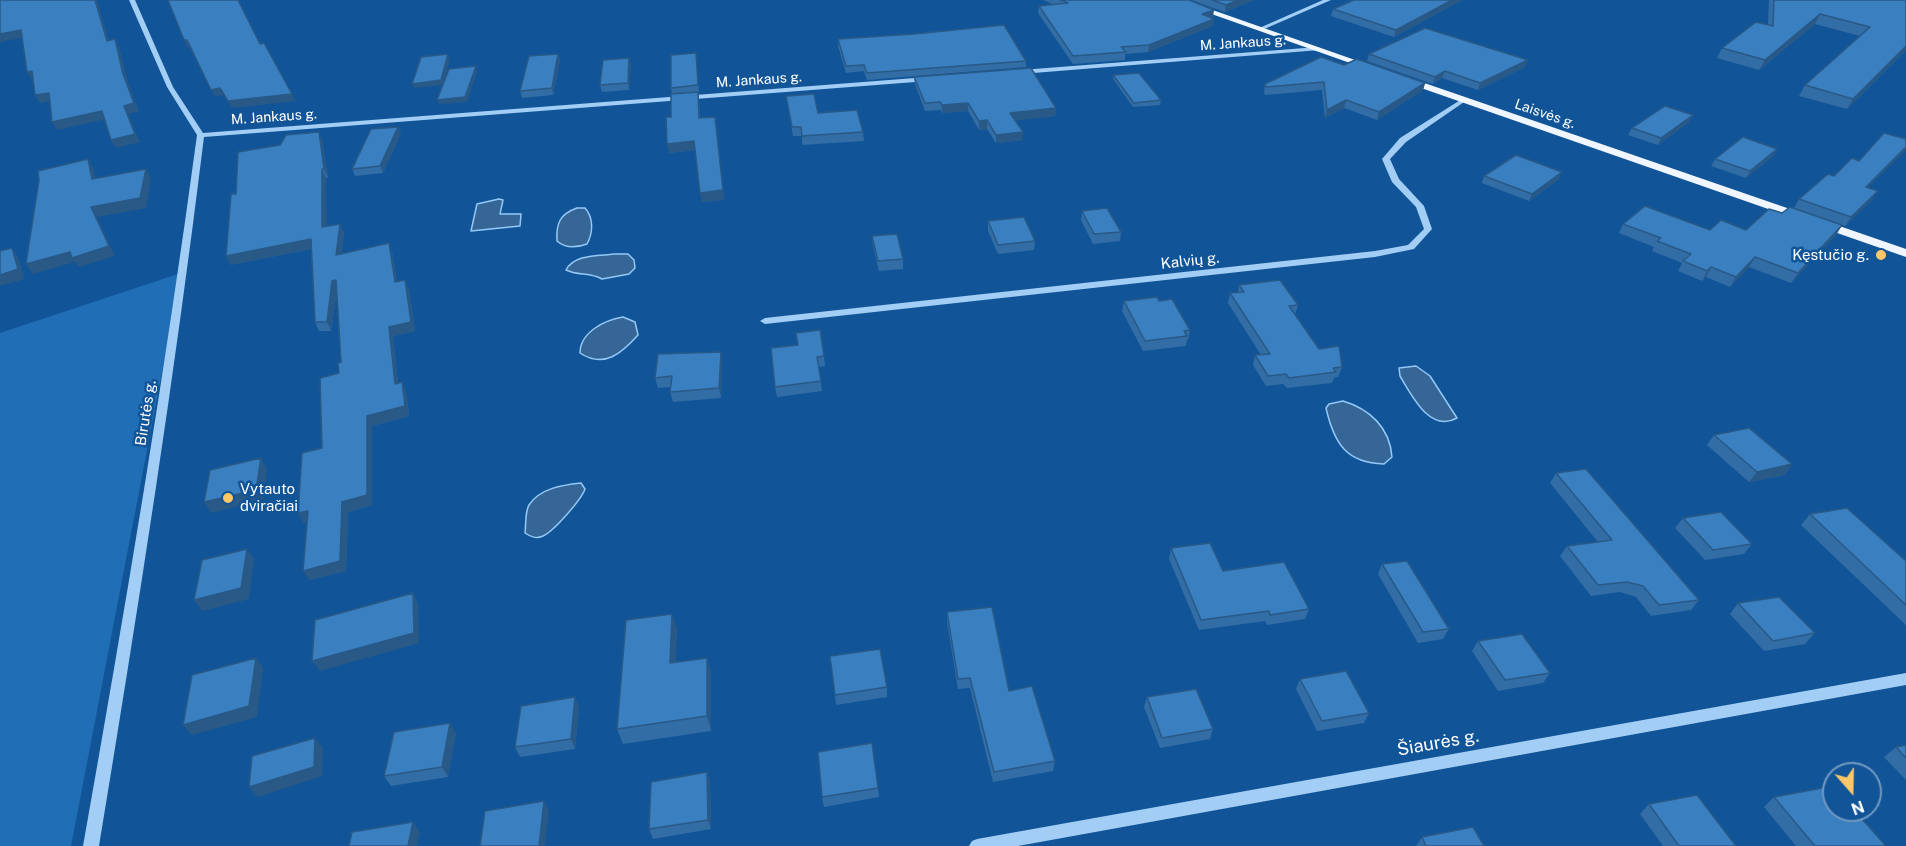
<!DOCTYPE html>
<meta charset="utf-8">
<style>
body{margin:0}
#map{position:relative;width:1906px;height:846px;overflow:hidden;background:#115598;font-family:"Public Sans",sans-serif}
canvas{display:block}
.north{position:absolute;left:1822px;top:762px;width:60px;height:60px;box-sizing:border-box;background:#115598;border:2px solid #7099c1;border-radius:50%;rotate:160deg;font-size:16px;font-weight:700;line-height:24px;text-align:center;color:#fff}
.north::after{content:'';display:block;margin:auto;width:21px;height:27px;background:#ffc765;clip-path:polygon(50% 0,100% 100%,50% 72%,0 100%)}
</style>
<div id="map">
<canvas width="1906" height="846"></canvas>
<div class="north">N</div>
</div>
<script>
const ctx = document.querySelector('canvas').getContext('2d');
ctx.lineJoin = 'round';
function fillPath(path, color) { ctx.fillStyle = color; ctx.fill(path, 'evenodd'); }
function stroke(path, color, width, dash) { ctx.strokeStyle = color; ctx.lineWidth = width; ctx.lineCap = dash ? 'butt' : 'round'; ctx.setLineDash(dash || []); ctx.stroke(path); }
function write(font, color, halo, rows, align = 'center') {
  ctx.font = font + ' "Public Sans",sans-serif'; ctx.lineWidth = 5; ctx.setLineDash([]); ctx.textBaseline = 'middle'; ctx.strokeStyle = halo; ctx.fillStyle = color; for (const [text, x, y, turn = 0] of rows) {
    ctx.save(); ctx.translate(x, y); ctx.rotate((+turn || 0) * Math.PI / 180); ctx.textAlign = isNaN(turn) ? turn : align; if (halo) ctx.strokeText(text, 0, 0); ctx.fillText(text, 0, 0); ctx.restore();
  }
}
fillPath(new Path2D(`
 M181,273L71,846H0V333Z`), '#206eb5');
const water = new Path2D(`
 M499,199L503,200L500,214H521L520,226L471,231L477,204Z
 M577,208H585C594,218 593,233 587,244C576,248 566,249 557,241C556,223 560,214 577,208Z
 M614,254H628L634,260L635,268L629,274L602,279C590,272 578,276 566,270C574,254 599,256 614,254Z
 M623,317L635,322L638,335C622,353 604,369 580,353C580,332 605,320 623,317Z
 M1416,366L1430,376L1457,418C1430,433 1412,396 1400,376L1399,368Z
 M1343,401C1370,409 1390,428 1392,457L1384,464C1346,463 1334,443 1326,408L1329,404Z
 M581,483L585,489C581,500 554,531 543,536C536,539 531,537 525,533C526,525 525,511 529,505C540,488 563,485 581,483Z`);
fillPath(water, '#356696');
stroke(water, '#94c9f7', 1.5);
fillPath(new Path2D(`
 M129,0H135L173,87L203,133L928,77L931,79L928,81L204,137C175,374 138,610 99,846H83C125,610 165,373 197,135L167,87Z
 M1323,0H1331L1262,30L1257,29Z
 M1318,47L1321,49L1320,50L1021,74L1018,72L1021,70Z
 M1462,99L1467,100L1406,142L1390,159L1399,179L1424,206L1432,229L1414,249L1375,257L765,324L760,321L765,318L1375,251L1408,245L1424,229L1416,207L1392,182L1382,159L1400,138Z
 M1906,673V685L1018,846H969L972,841L977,839Z`), '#a2cdf4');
fillPath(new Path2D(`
 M1172,0H1184L1375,67L1367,69Z
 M1401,77H1407L1906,249V257L1401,81Z`), '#eff6ff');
fillPath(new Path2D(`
 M1043,0H1189L1213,17L1210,18L1213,26L1148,52L1125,54V60L1073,64L1038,13L1039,6L1055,5Z
 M1191,0H1254L1225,12Z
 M1354,0H1462L1394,37L1331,16L1333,9Z
 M1769,0H1906V50L1847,109L1799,96L1805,85L1860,36L1815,24L1759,70L1717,58L1722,48L1768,25Z
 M838,39L1026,61V67L867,80L864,71L846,73L838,46Z
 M696,53L699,92L698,93L699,101L700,118L716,126L724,200L702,202L695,150L669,153L672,94L671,88Z
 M558,54L560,60L553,95L522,98L520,91Z
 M1369,54L1525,67L1478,90L1442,78L1433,84L1367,61Z
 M629,58L631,64L629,90L602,92L600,85Z
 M1344,65L1425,83L1423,90L1377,120L1344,108L1325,118L1322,90L1265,95L1264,92L1265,84Z
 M1113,75L1161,100L1160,105L1133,107L1113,79Z
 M914,77L1056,108L1055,116L1015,120L1023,132V140L996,143L987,129L979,130L968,111L942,113L941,110L925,111L915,84Z
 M786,96L818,113L863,132L864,141L802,145V136H793Z
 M1689,122L1658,145L1628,135L1632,128Z
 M398,127L401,133L383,173L355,176L352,169Z
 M322,140L328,178H326V226L340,224L344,233L341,254L389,243L392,252L397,282L409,289L415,331L393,336L398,383L406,392L409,416L372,426V505L348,512L346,571L309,580L307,522L304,523L298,513L322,448L341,362L337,290L331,331H319L315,322L311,249L230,265L236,194L280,145Z
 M1777,149L1773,156L1746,178L1711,166L1715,159Z
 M1484,176L1559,179L1529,201L1482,183Z
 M1868,188L1872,200L1845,226L1794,208L1799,199Z
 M1082,211L1121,232L1120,241L1093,244L1081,220Z
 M1782,213L1842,225L1836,235L1791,283L1749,267L1730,287L1706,277L1702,281L1678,271L1682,263L1652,251L1654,247L1619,233L1623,224L1710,230H1746Z
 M988,221L1035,241L1034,250L998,254L988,231Z
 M872,236L903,259V269L879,271L873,246Z
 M1239,285L1298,305L1295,315L1319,349L1342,367L1338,377L1334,378L1332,383L1287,388L1283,384L1266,386L1253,365L1255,355H1261L1228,303L1230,293L1238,292Z
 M1124,301H1159L1190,330L1188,340H1187L1186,346L1143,351L1122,311Z
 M798,345L824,356L825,366L819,367L822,391L777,397L775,387Z
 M722,362L721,398L673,402L670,392L671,387L658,388L655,378Z
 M1714,435L1792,464L1785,475L1749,482L1707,445Z
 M1556,473L1699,600L1691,610L1651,616L1636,597L1620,592L1591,596L1560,556L1567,546L1598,542L1550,483Z
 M1810,514L1906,561V625L1801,525Z
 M1683,518L1752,544L1744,554L1705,560L1675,528Z
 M1171,548L1309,609L1305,619L1267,625L1265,621L1199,630L1169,559Z
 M1382,564L1449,629L1443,639L1418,643L1378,574Z
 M1738,603L1815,633L1805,644L1764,651L1730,614Z
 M947,612L1009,691L1055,761L1053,771L993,782L970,688L958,689L947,622Z
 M677,629L675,662L707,658L711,673V731L623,744L617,729Z
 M1478,641L1550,673L1543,683L1498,691L1472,651Z
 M830,656L887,687V697L836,705Z
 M1300,679L1369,713L1364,723L1317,731L1296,689Z
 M575,697L579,708L575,749L520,757L515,747Z
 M1147,697L1213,729L1210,739L1160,748L1144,707Z
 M456,733L448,777L391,786L384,776Z
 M1906,745V780L1884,757L1896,747Z
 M707,772L710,782L711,829L653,839L649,829Z
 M878,788L879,797L824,807L822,797Z
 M1774,797L1886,846H1796L1764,807Z
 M1649,804L1736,846H1663L1640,814Z
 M1422,837L1484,846H1416Z`), '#326da5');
fillPath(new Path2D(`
 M95,0H97L111,48L107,41Z
 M1238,0H1254L1225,12L1226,5Z
 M1452,0H1462L1394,37L1396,30Z
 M1214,10L1213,17L1201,21L1202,14Z
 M1820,14L1815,24L1759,70L1765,60Z
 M1214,19L1213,26L1148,52L1149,45Z
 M21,30L26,37L0,42V34Z
 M115,39L119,47L128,82L139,111L128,114L140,142L116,148L111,140L124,106L123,74Z
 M184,40H187L190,47H187Z
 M1906,46V50L1847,109L1853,99Z
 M448,54L450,58L443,85L414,88L412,84Z
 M558,54L560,60L553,95L552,88Z
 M629,58L631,64L629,90L628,83Z
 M1528,60L1525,67L1478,90L1480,83Z
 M476,66L477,71L467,102L439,104L437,100Z
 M32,71L37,79L32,80L27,72Z
 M1445,71L1442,78L1433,84L1435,77Z
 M1425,83L1423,90L1377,120L1379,112Z
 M220,88L223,95L215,97L211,90Z
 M698,92L699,101L700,127L699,118Z
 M49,93L53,100L40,103L35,95Z
 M292,94L295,101L232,108L228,101Z
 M1346,100L1344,108L1325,118L1327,110Z
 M968,103V111L942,113V105Z
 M1056,108L1055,116L1010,121V113Z
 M102,111L106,119L57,130L52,122Z
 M1693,115L1689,122L1658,145L1661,138Z
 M715,117L724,200L702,202L700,193Z
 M987,120V129L979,130V121Z
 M398,127L401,133L383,173L380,166Z
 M319,132L322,140L328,178L324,169Z
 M1023,132V140L996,143V135Z
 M694,141L696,150L669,153L667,144Z
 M1906,147V150L1860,195L1866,187Z
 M1777,149L1773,156L1746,178L1750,171Z
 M88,159L93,168L98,188L92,179Z
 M146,169L151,178L146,208L97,217L115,256L79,267L75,262L33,274L26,264L91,207Z
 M322,169L326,178L327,236L322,227Z
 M1562,172L1559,179L1529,201L1532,194Z
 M1878,191L1872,200L1845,226L1851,217Z
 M340,224L344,233L340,264L336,255Z
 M1842,225L1836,235L1791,283L1798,273Z
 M311,239L315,248L230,265L226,256Z
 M389,243L392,252L399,291L395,282Z
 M12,248L18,257L25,279L0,286V275Z
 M1755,257L1749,267L1730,287L1736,277Z
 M1711,267L1706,277L1702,281L1707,271Z
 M336,280L337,290L331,331L327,322L332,281Z
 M405,280L409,289L415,331L393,336L399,394L395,384L389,327Z
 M721,352L722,362L721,398L719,388Z
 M402,382L406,392L409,416L372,426V505L348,512L346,571L309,580L303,571L342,502L367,416Z
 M261,458L267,469L263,500L211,513L204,502Z
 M1792,464L1785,475L1749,482L1757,472Z
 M308,511L313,521L304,523L298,513Z
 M247,549L254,559L249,599L202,611L194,600Z
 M413,593L418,604L419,643L320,671L312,661Z
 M672,614L677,629L675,678L670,663Z
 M256,658L263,668L257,717L192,735L183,725Z
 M707,658L711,673V731L707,716Z
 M575,697L579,708L575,749L571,739Z
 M450,723L456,733L448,777L442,767Z
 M315,738L323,748L322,776L258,797L249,787Z
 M707,772L710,782L711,829L708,820Z
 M544,801L549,811L545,846H539Z
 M413,822L420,832L417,846H408Z`), '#295986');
const building = new Path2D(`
 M0,0H95L107,41L115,39L123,74L134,103L124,106L135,134L111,140L102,111L52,122L49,93L35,95L32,71L27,72L21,30L0,34Z
 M168,0H238L260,44L264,43L292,94L228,101L220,88L211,90L187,40H184Z
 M1060,0H1189L1214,10L1202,14L1214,19L1149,45L1121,47L1126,52L1073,56L1039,6L1068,3Z
 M1212,0H1238L1226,5Z
 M1354,0H1452L1396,30L1333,9Z
 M1774,0H1906V46L1853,99L1805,85L1870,27L1820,14L1765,60L1722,48L1756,22L1773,26Z
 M1004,25L1026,61L867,73L864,65L846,66L838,39L914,34Z
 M1425,28L1528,60L1480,83L1445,71L1435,77L1369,54Z
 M696,53L698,85L671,88V55Z
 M448,54L441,80L412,84L421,57Z
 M558,54L552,88L520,91L529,56Z
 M1321,57L1344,65L1357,59L1425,83L1379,112L1346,100L1327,110L1324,82L1266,87L1265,84Z
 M629,58L628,83L600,85L603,60Z
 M476,66L465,97L437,100L449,69Z
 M1031,68L1056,108L1010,113L1023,132L996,135L987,120L979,121L968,103L942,105L940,102L925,103L914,77Z
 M1139,73L1161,100L1134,103L1113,75Z
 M698,92L699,118L715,117L723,190L700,193L694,141L667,144L666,117H671V94Z
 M814,94L818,113L857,110L863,132L802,136L801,127H792L786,96Z
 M1665,106L1693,115L1661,138L1632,128Z
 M398,127L380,166L352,169L371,129Z
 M319,132L324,169H322V227L340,224L336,255L389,243L395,282L405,280L411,322L389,327L395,384L402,382L405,406L367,416V495L342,502L340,561L303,571L308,511L298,513L302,453L322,448L320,378L339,373L338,363L341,362L336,280L332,281L327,322H315L311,239L226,256L231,194H236L238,152L280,145L286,135Z
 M1884,133L1906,139V147L1866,187L1878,191L1851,217L1799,199L1828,174L1834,176L1852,158L1859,161Z
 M1743,137L1777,149L1750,171L1715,159Z
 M1516,155L1562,172L1532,194L1484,176Z
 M88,159L92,179L146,169L140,198L91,207L109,246L72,258L70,252L26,264L39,180L38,171Z
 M1645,206L1710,230L1721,220L1746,230L1769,209L1782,213L1790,207L1842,225L1798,273L1755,257L1736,277L1711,267L1707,271L1683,261L1691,254L1657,241L1661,238L1623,224Z
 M1107,208L1121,232L1094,234L1082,211Z
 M1024,217L1035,241L998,245L988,221Z
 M897,234L903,259L878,261L872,236Z
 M12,248L18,269L0,275V251Z
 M1280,280L1298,305L1289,306L1319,349L1339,346L1342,367L1333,368L1336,372L1289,378L1286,374L1268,376L1255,355L1270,354L1230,293L1244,292L1239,285Z
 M1157,297L1159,301L1172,299L1190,330L1184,331L1187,336L1145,341L1124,301Z
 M820,330L824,356L817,357L821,381L775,387L771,348L798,345L796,333Z
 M721,352L719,388L670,392L672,376L655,378L658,354Z
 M1749,428L1792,464L1757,472L1714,435Z
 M261,458L256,490L204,502L210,470Z
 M1586,469L1699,600L1659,605L1643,586L1627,582L1598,585L1567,546L1612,540L1556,473Z
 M1847,508L1906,561V605L1810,514Z
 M1721,512L1752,544L1713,550L1683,518Z
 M1210,543L1223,571L1284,562L1309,609L1270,615L1269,611L1201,620L1171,548Z
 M247,549L241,588L194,600L202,560Z
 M1407,561L1449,629L1423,632L1382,564Z
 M413,593L414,633L312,661L315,620Z
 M1779,597L1815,633L1773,641L1738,603Z
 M992,607L1009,691L1032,686L1055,761L994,772L970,678L958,679L947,612Z
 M672,614L670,663L707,658V716L617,729L626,620Z
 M1522,634L1550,673L1505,680L1478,641Z
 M880,649L887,687L835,695L830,656Z
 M256,658L249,706L183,725L192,675Z
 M1346,671L1369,713L1322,721L1300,679Z
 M1196,689L1213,729L1162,738L1147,697Z
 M575,697L571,739L515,747L521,706Z
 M450,723L442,767L384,776L394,732Z
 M315,738L314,767L249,787L252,756Z
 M872,743L878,788L822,797L818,752Z
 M1906,745V758L1896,747Z
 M707,772L708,820L649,829L651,782Z
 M1833,786L1834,787V810H1854L1886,846H1815L1774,797Z
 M1697,795L1736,846H1679L1649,804Z
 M544,801L539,846H480L485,811Z
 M413,822L408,846H349L352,832Z
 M1473,827L1484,846H1426L1422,837Z`);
fillPath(building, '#3a7fc0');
stroke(building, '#295986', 1.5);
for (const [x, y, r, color] of [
 [1881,255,6,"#ffc765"],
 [228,498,6,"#ffc765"]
]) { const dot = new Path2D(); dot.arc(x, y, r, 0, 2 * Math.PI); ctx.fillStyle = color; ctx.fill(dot); stroke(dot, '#115598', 2); }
write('14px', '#fff', '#115598', [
 ["M. Jankaus g.",1243,43,-4],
 ["M. Jankaus g.",759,80,-4],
 ["Laisvės g.",1545,114,19],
 ["M. Jankaus g.",274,117,-4]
]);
write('15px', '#fff', '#115598', [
 ["Kęstučio g.",1869,255],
 ["Vytauto",240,489,"left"],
 ["dviračiai",240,506,"left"]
], 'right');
write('15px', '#fff', '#115598', [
 ["Kalvių g.",1190,261,-6],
 ["Birutės g.",146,413,-81]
]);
write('18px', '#fff', '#115598', [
 ["Šiaurės g.",1438,743,-10]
]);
</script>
